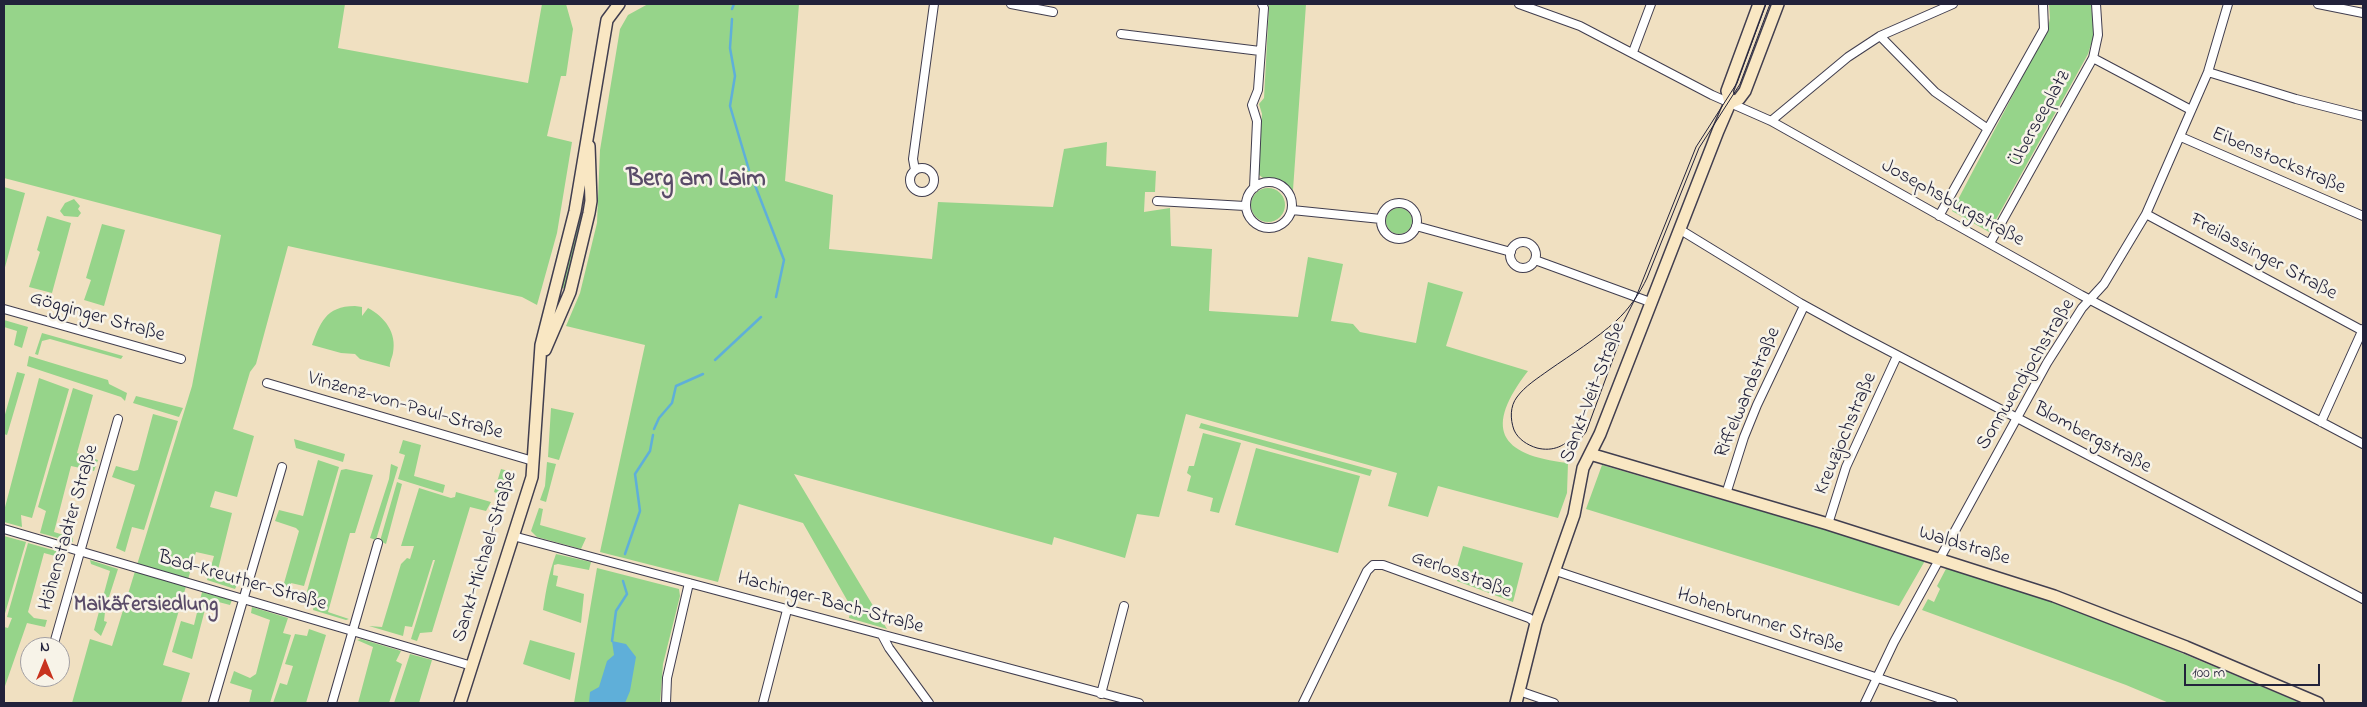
<!DOCTYPE html>
<meta charset="utf-8">
<style>
body{margin:0}
#map{position:relative;width:2367px;height:707px;overflow:hidden;background:#f0e0c1;font-family:"Indie Flower",sans-serif}
canvas{display:block}
.frame{position:absolute;inset:0;border:5px solid #22223b;pointer-events:none}
.north{position:absolute;left:20px;top:637px;width:50px;height:50px;box-sizing:border-box;background:#f7f3e8;border:1px solid #a29fa3;border-radius:50%;rotate:0deg;font-size:14px;font-weight:700;line-height:20px;text-align:center;color:#22223b}
.north::after{content:'';display:block;margin:auto;width:18px;height:22px;background:#c8321e;clip-path:polygon(50% 0,100% 100%,50% 72%,0 100%)}
.scale{position:absolute;left:2184px;top:664px;width:136px;height:22px;box-sizing:border-box;border:2px solid #22223b;border-top:0;padding-left:6px;font-size:15px;line-height:18px;white-space:nowrap;color:#22223b;-webkit-text-stroke:4px #f7f3e8;paint-order:stroke}
</style>
<div id="map">
<canvas width="2367" height="707"></canvas>
<div class="frame"></div>
<div class="north">N</div>
<div class="scale">100 m</div>
</div>
<script>
const ctx = document.querySelector('canvas').getContext('2d');
ctx.lineJoin = 'round';
function fillPath(path, color) { ctx.fillStyle = color; ctx.fill(path, 'evenodd'); }
function stroke(path, color, width, dash) { ctx.strokeStyle = color; ctx.lineWidth = width; ctx.lineCap = dash ? 'butt' : 'round'; ctx.setLineDash(dash || []); ctx.stroke(path); }
function write(font, color, halo, rows, align = 'center') {
  ctx.font = font + ' "Indie Flower",sans-serif'; ctx.lineWidth = 5; ctx.setLineDash([]); ctx.textBaseline = 'middle'; ctx.strokeStyle = halo; ctx.fillStyle = color; for (const [text, x, y, turn = 0] of rows) {
    ctx.save(); ctx.translate(x, y); ctx.rotate((+turn || 0) * Math.PI / 180); ctx.textAlign = isNaN(turn) ? turn : align; if (halo) ctx.strokeText(text, 0, 0); ctx.fillText(text, 0, 0); ctx.restore();
  }
}
fillPath(new Path2D(`
 M4,4H345L338,48L528,83L542,4H566L573,29L566,76H561L547,136L572,142L557,233L537,305L522,297L288,246L256,364L250,372L233,429L254,436L237,497L215,491L210,507L232,513L216,578L237,585L235,589L207,580L214,556L196,552L163,665L190,673L181,703H72L90,639L112,646L192,386L221,235L4,178Z
 M648,4H799L785,181L833,195L829,249L932,259L938,202L1053,207L1064,149L1107,142L1106,166L1156,171L1155,192H1145L1144,212L1170,208L1171,246L1212,249L1209,311L1298,317L1308,257L1343,264L1331,321L1353,324L1360,332L1416,343L1428,282L1463,292L1446,346L1528,371C1484,428 1498,455 1568,463L1567,493L1558,518L1438,486L1428,517L1388,506L1397,473L1186,414L1159,517L1137,514L1125,558L1054,537L1052,545L794,474L887,629L849,618L851,607L803,523L739,504L718,582L600,552L645,345L566,326L580,293L597,223L600,150L620,29L628,15Z
 M1268,4H1306L1293,190L1279,179L1263,178L1258,174L1262,114L1259,104L1264,98L1269,7Z
 M2049,4H2091L2094,35L2088,54L1989,232L1952,211L2048,28L2050,18Z
 M4,187L25,193L4,271Z
 M1251 205a17 17 0 1 1 34 0a17 17 0 1 1-34 0Z
 M74,199L80,206L78,209L81,213L78,217L64,216L60,211L65,203Z
 M1386 221a13 13 0 1 1 26 0a13 13 0 1 1-26 0Z
 M577,215L585,216L566,289L559,287Z
 M47,216L71,223L52,293L29,287L40,252L37,250Z
 M102,224L125,230L104,306L84,300L91,280L86,278Z
 M355,306L362,307V316L368,308C385,317 397,333 393,353C392,358 389,364 390,367L360,359L355,354L341,353L312,345C320,324 325,306 355,306Z
 M4,320L28,327L22,348L14,345L17,331L4,327Z
 M42,333L123,356L121,359L50,339L42,341L38,355L35,354Z
 M29,356L108,380L109,384L127,393L125,401L121,397L27,366Z
 M17,372L25,374L7,435L4,434V418Z
 M39,378L69,389L32,518L21,515L22,527L4,522V511Z
 M73,388L93,395L77,453L98,460L94,471L71,466L54,532L73,538V542L40,533L46,511L38,507Z
 M136,396L183,408L179,417L133,403Z
 M551,408L574,413L559,460L548,457Z
 M153,414L178,421L144,530L132,527L125,552L116,548L135,485L112,477L116,466L134,471L138,470Z
 M1201,423L1372,470L1370,476L1199,428Z
 M1203,433L1241,443L1219,513L1210,511L1213,498L1187,491L1191,476L1187,473L1189,466H1194Z
 M294,439L345,454L343,462L296,448Z
 M403,440L421,445L414,476L445,485L443,493L398,479L405,455L399,453Z
 M1256,448L1360,476L1338,553L1235,525Z
 M318,460L339,467L304,586L291,583L290,591L300,595L299,601L280,597L299,531L296,528L275,521L279,510L303,516Z
 M547,462L556,464L546,502L540,500L545,486Z
 M391,464L398,467L376,540L370,538L389,479Z
 M1602,465L1926,559L1899,606L1586,509Z
 M346,469L373,475L355,533H350L328,612L349,619L346,620L313,610L315,599L306,595L341,470Z
 M501,469L516,473L509,498L494,492Z
 M397,482L402,484L386,544L380,541Z
 M419,488L451,498L455,497L456,492L491,502L486,511L470,507L432,632L420,633L417,641L411,639L435,560H433L412,627L405,626L403,636L369,626L382,627L401,564L407,558L410,559L414,546H401Z
 M539,508L543,509L540,525L586,538L581,549L537,537L531,531Z
 M4,536L26,542L4,617Z
 M28,543L67,554L66,559L44,553L28,612L34,618L47,620L45,627L27,623L4,689V627L8,628L12,618L7,617Z
 M1463,546L1523,563L1513,602L1457,581L1458,575L1455,574Z
 M556,554L591,562L589,570L558,564L554,565L553,575L558,576L556,586L584,594L581,623L543,610C546,590 549,573 556,554Z
 M90,560L118,569L109,597L111,608L105,612L104,621L107,622L101,636L94,630L110,571L91,564Z
 M1948,565L2110,623L2301,703H2169L2126,685L1922,610L1928,599L1934,602L1940,589L1937,586Z
 M597,568L679,589L680,596L663,664L660,703H574Z
 M202,592L232,600L230,605L211,600L207,602L192,659L172,652L181,621L194,625Z
 M252,607L288,618L283,633L291,635L270,703H249L252,690L230,683L234,671L250,678L256,674L270,620L251,613Z
 M309,629L326,635L306,703H273L280,683L287,685L293,666L285,664L295,634L307,636Z
 M361,639L401,651L396,661L402,664L389,703H358L373,647L357,640Z
 M530,640L575,653L570,680L523,664Z
 M410,654L432,660L419,703H394Z`), '#96d48a');
fillPath(new Path2D(`
 M612,641L626,644L636,657L630,691L625,703H589L590,692L599,687L607,661L614,655Z`), '#5fafd9');
stroke(new Path2D(`
 M732,9L734,4
 M732,19L730,48L735,76L730,106L749,170
 M753,180L784,260L776,297
 M715,360L761,317
 M654,429L659,418L672,403L676,386L703,374
 M625,554L640,511L635,474L650,451L653,435
 M612,641L616,611L627,594L623,581`), '#5fafd9', 2.5);
const street = new Path2D(`
 M1011,4L1053,12
 M1519,4L1580,26L1712,95L1771,121L2081,295L2363,444
 M2318,4L2363,13
 M1121,34L1260,51
 M1880,36L1935,92L1988,129
 M1633,52L1651,4
 M2093,58L2191,110
 M2208,72L2296,99L2363,116
 M1771,121L1848,57L1880,36L1953,4
 M2181,137L2363,216
 M910 180a12 12 0 1 1 24 0a12 12 0 1 1-24 0Z
 M915,170L913,159L934,4
 M1246 205a23 23 0 1 1 46 0a23 23 0 1 1-46 0Z
 M1254,188L1257,121L1252,105L1258,90L1264,8L1262,4
 M1157,201L1245,206
 M1381 221a18 18 0 1 1 36 0a18 18 0 1 1-36 0Z
 M1292,210L1381,219
 M2146,214L2363,331
 M1939,216L2044,29L2043,4
 M1416,226L1511,252
 M1679,229L1800,303L1851,331L2363,599
 M1510 255a13 13 0 1 1 26 0a13 13 0 1 1-26 0Z
 M1990,243L2093,58L2098,35L2096,4
 M1535,260L1650,302
 M4,309L181,359
 M267,383L533,461
 M2321,422L2363,329
 M1726,494L1744,437L1757,405L1804,306
 M1828,524L1846,467L1897,356
 M4,529L472,666
 M513,536L1139,703
 M1556,571L1953,703
 M882,635L889,648L929,703
 M53,647L118,419
 M1519,691L1554,703
 M1101,694L1124,606
 M213,703L282,467
 M332,703L378,543
 M666,703L667,678L689,583
 M763,703L787,610
 M1303,703L1367,571L1373,565H1383L1529,618L1536,623
 M1865,703L1894,642L2047,363L2082,308L2104,284L2146,214L2208,72L2228,4`);
const secondary = new Path2D(`
 M1730,103L1727,91L1759,4
 M545,350L570,292L589,213L591,201L589,146
 M1590,454L1828,524L2054,596L2186,647L2318,703
 M460,703L532,477L541,345L575,211L607,20L619,4
 M1516,703L1536,623L1574,515L1583,468L1600,434L1718,131L1730,103L1739,99L1745,91L1778,4`);
stroke(street, '#413e4f', 10);
stroke(secondary, '#413e4f', 14);
stroke(street, '#fff', 8);
stroke(secondary, '#f9e7c3', 11);
stroke(new Path2D(`
 M1766,4L1737,83L1696,147L1636,297L1607,355L1576,433C1566,446 1553,452 1537,448C1527,445 1518,439 1514,430C1510,419 1510,406 1517,397C1525,386 1538,378 1549,370C1572,354 1596,339 1616,321C1629,309 1640,293 1647,278L1699,148L1740,84L1770,4
 M1562,452L1576,445L1586,432L1620,340`), '#22223b', 1);
write('20px', '#22223b', '#f7f3e8', [
 ["Überseeplatz",2041,119,-61],
 ["Eibenstockstraße",2278,162,23],
 ["Josephsburgstraße",1952,204,29],
 ["Freilassinger Straße",2263,258,28],
 ["Gögginger Straße",97,318,16],
 ["Sonnwendjochstraße",2027,375,-59],
 ["Sankt-Veit-Straße",1594,393,-69],
 ["Riffelwandstraße",1749,393,-67],
 ["Vinzenz-von-Paul-Straße",405,407,16],
 ["Kreuzjochstraße",1847,434,-67],
 ["Blombergstraße",2092,439,28],
 ["Höhenstadter Straße",70,528,-74],
 ["Waldstraße",1964,547,17],
 ["Sankt-Michael-Straße",486,557,-73],
 ["Gerlosstraße",1461,576,20],
 ["Bad-Kreuther-Straße",242,582,16],
 ["Hachinger-Bach-Straße",830,604,15],
 ["Hohenbrunner Straße",1760,622,18]
]);
write('bold 21px', '#594b68', '#f7f3e8', [
 ["Maikäfersiedlung",146,607]
]);
write('bold 25px', '#594b68', '#f7f3e8', [
 ["Berg am Laim",696,181]
]);
</script>
